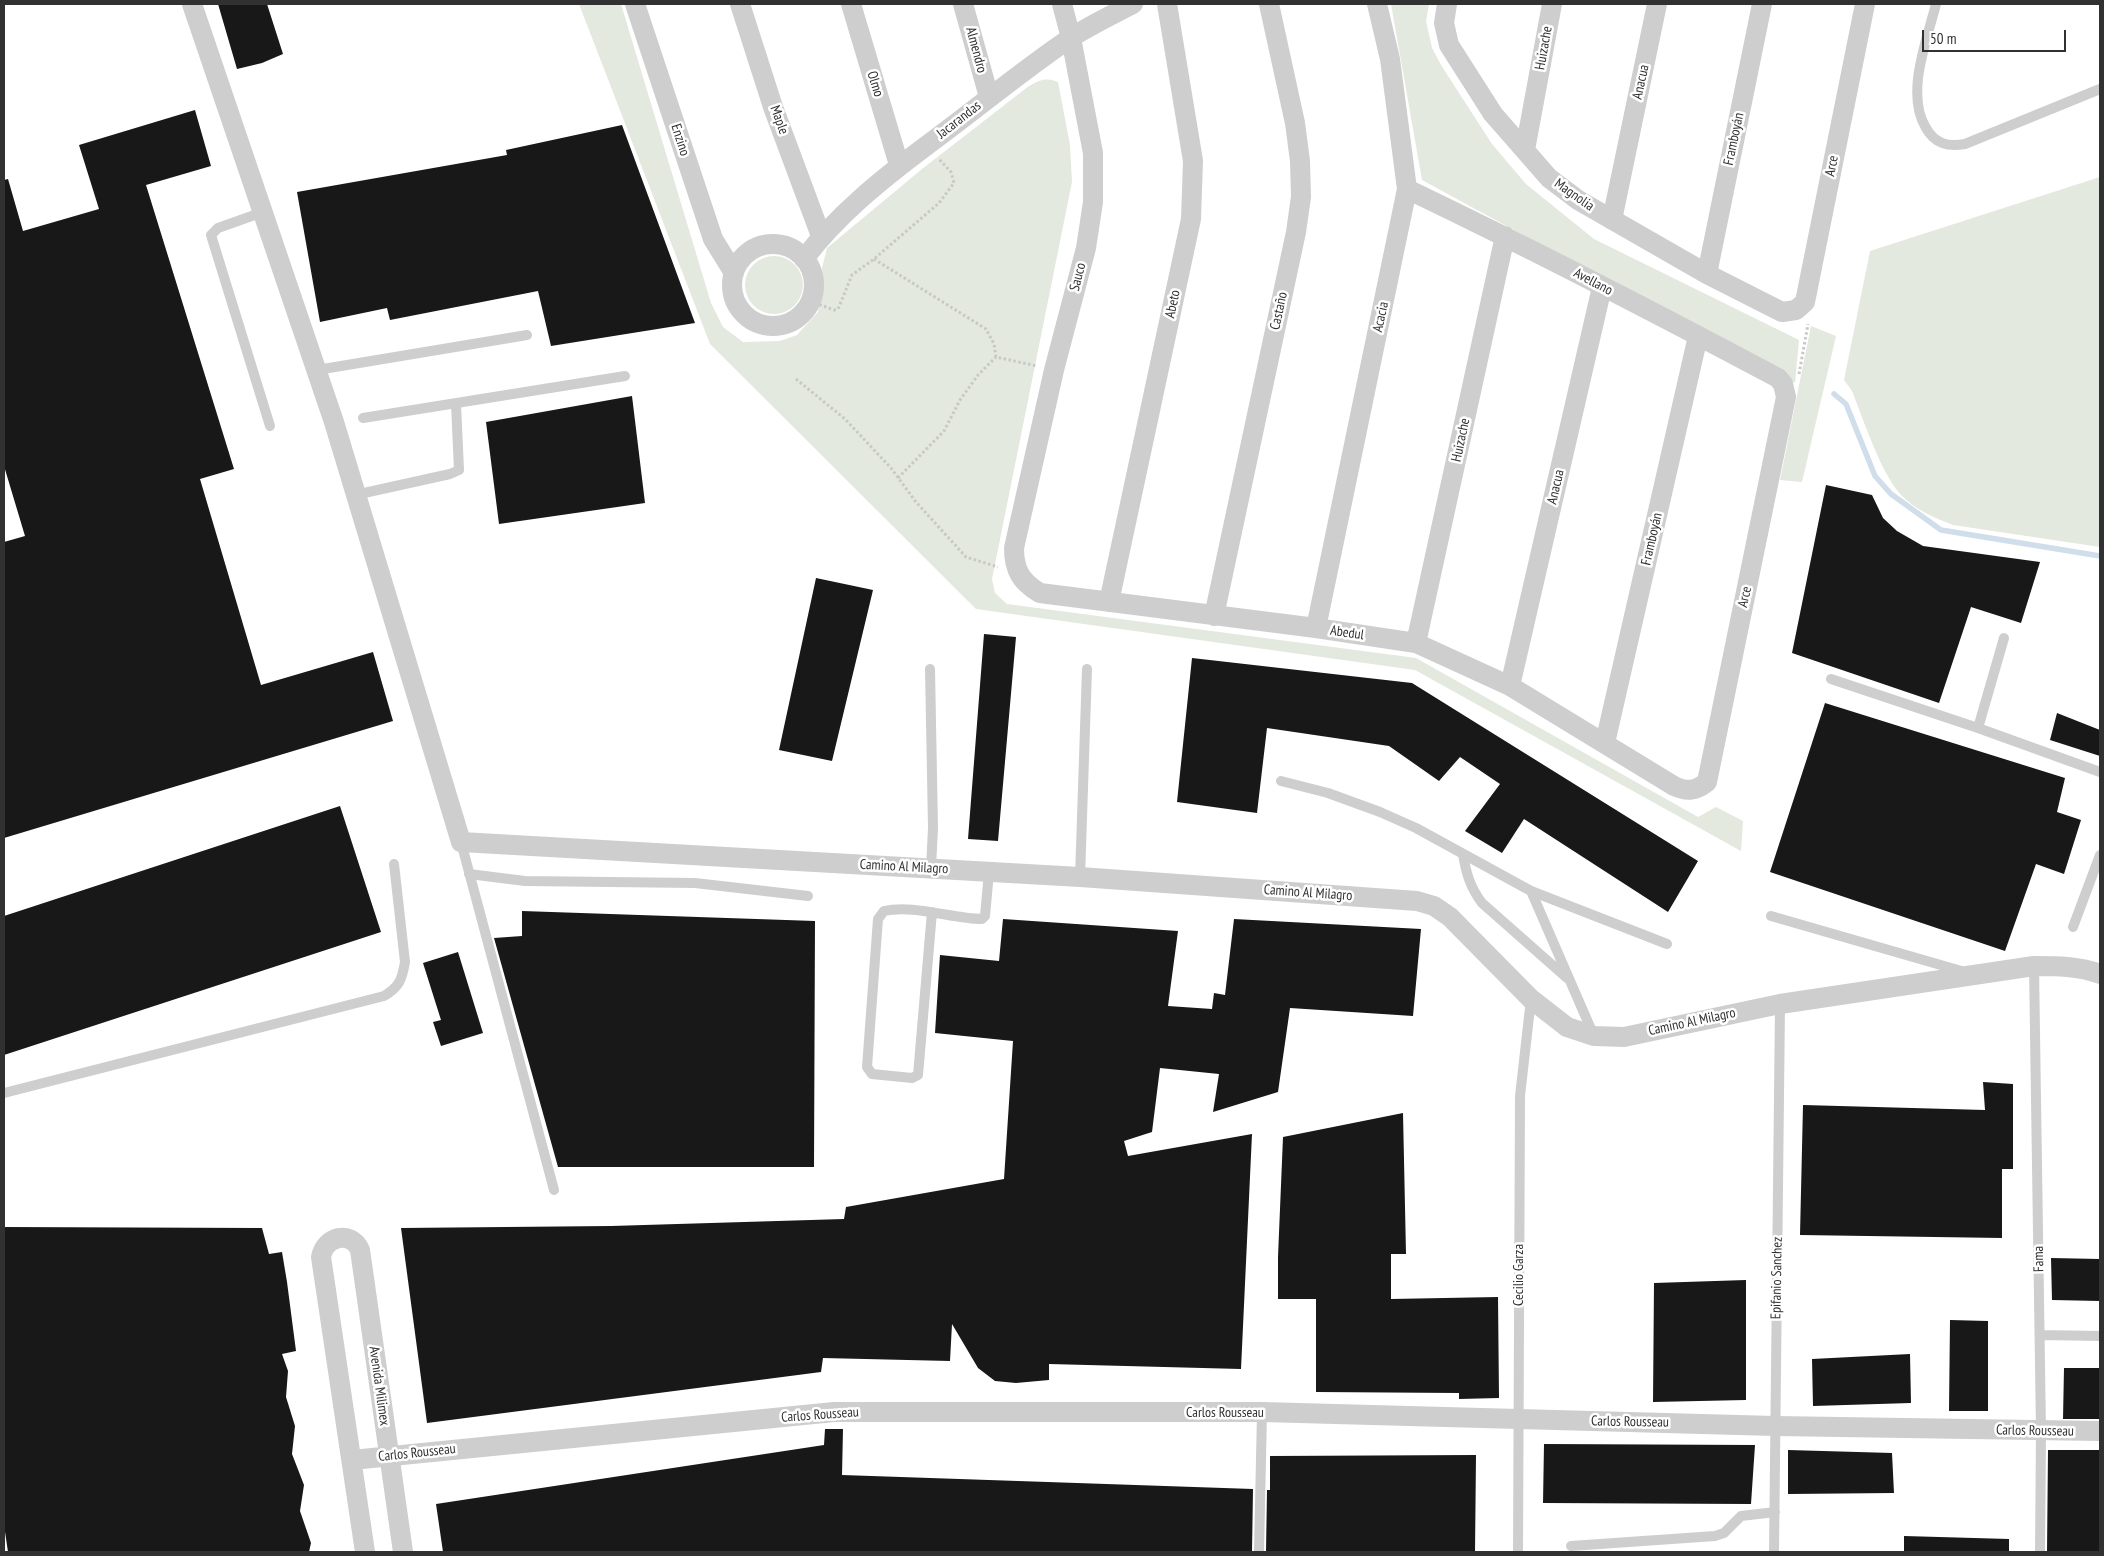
<!DOCTYPE html>
<meta charset="utf-8">
<style>
body{margin:0}
#map{position:relative;width:2104px;height:1556px;overflow:hidden;background:#fff;font-family:"PT Sans Narrow",sans-serif}
canvas{display:block}
.frame{position:absolute;inset:0;border:5px solid #313131;pointer-events:none}
.scale{position:absolute;left:1922px;top:30px;width:144px;height:22px;box-sizing:border-box;border:2px solid #313131;border-top:0;padding-left:6px;font-size:15px;line-height:18px;white-space:nowrap;color:#313131;-webkit-text-stroke:4px #fff;paint-order:stroke}
</style>
<div id="map">
<canvas width="2104" height="1556"></canvas>
<div class="frame"></div>
<div class="scale">50 m</div>
</div>
<script>
const ctx = document.querySelector('canvas').getContext('2d');
ctx.lineJoin = 'round';
function fillPath(path, color) { ctx.fillStyle = color; ctx.fill(path, 'evenodd'); }
function stroke(path, color, width, dash) { ctx.strokeStyle = color; ctx.lineWidth = width; ctx.lineCap = dash ? 'butt' : 'round'; ctx.setLineDash(dash || []); ctx.stroke(path); }
function write(font, color, halo, rows, align = 'center') {
  ctx.font = font + ' "PT Sans Narrow",sans-serif'; ctx.lineWidth = 5; ctx.setLineDash([]); ctx.textBaseline = 'middle'; ctx.strokeStyle = halo; ctx.fillStyle = color; for (const [text, x, y, turn = 0] of rows) {
    ctx.save(); ctx.translate(x, y); ctx.rotate((+turn || 0) * Math.PI / 180); ctx.textAlign = isNaN(turn) ? turn : align; if (halo) ctx.strokeText(text, 0, 0); ctx.fillText(text, 0, 0); ctx.restore();
  }
}
fillPath(new Path2D(`
 M579,4H621L711,303L723,327L743,342L780,341L797,335L818,312L823,283L822,268L827,248L922,169L1029,86C1040,80 1046,77 1058,82L1070,145L1072,182L992,579L995,593L1007,604L1416,658L1698,817L1716,807L1743,821L1741,851L1415,670L976,609L710,344Z
 M1391,4H1429L1426,21L1432,48L1441,65L1492,144L1526,184L1594,239L1799,340L1795,383L1422,180Z
 M2100,177V547L1953,525C1935,518 1916,510 1902,496C1881,474 1864,421 1852,391L1844,380L1870,251Z
 M745 285a29 29 0 1 1 58 0a29 29 0 1 1-58 0Z
 M1811,326L1836,336L1802,482L1780,480Z`), '#e3e9de');
stroke(new Path2D(`
 M1834,394L1846,404L1875,476L1891,494L1941,530L2100,556`), '#cfdeea', 5.5);
fillPath(new Path2D(`
 M218,4H267L283,54L262,63L237,69Z
 M195,110L211,166L146,185L234,469L200,479L261,685L373,652L393,721L4,838V542L25,536L4,466V180L8,179L23,231L99,209L79,145Z
 M622,125L695,323L551,346L538,291L390,320L387,308L320,322L297,192L507,155L506,150Z
 M632,396L645,503L499,524L486,422Z
 M1826,485L1872,495L1883,518L1897,531L1923,546L2040,562L2021,623L1971,607L1939,703L1792,653Z
 M816,578L873,590L832,761L779,750Z
 M984,634L1016,637L998,841L968,839Z
 M1192,658L1412,683L1698,861L1668,912L1524,819L1502,853L1465,831L1500,784L1460,757L1439,781L1389,746L1267,728L1257,813L1177,802Z
 M1825,703L2065,778L2057,812L2081,820L2064,874L2036,864L2005,951L1770,872Z
 M2057,713L2100,730V756L2050,740Z
 M340,806L381,932L4,1055V916Z
 M522,911L815,921L814,1167H558L494,938L522,936Z
 M1003,919L1178,931L1168,1006L1212,1009L1214,993L1225,995L1234,919L1421,929L1413,1016L1290,1008L1278,1092L1213,1112L1219,1074L1160,1068L1152,1132L1124,1141L1128,1156L1252,1134L1241,1369L1049,1364V1380L1016,1383L995,1381L978,1368L952,1324L950,1361L823,1358L821,1372L427,1423L401,1228L611,1226L844,1219L846,1207L1004,1179L1013,1041L935,1033L940,955L999,961Z
 M458,952L483,1033L441,1046L433,1022L441,1020L423,963Z
 M1983,1082L2013,1084V1169H2002V1238L1800,1235L1803,1105L1985,1110Z
 M1403,1113L1406,1254H1391V1299L1498,1297L1499,1398L1459,1399V1393L1316,1392V1299H1278V1257L1283,1137Z
 M4,1227L262,1228L269,1254L282,1252L287,1282L296,1351L282,1354L288,1371L286,1397L295,1426L292,1454L304,1485L300,1511L311,1543L309,1552H8L4,1525Z
 M2051,1258L2100,1259V1301L2052,1300Z
 M1746,1280V1400L1653,1402L1654,1283Z
 M1950,1320L1988,1321V1411H1949Z
 M1910,1354L1911,1403L1813,1406L1812,1359Z
 M2064,1368H2100V1419H2063Z
 M825,1429H843L842,1475L1253,1489L1252,1552H443L436,1504L824,1445Z
 M1544,1444L1755,1445L1751,1504L1543,1503Z
 M1788,1450L1892,1453L1894,1493L1788,1494Z
 M2048,1450H2100V1552H2047Z
 M1476,1455L1475,1552H1266L1267,1490H1270V1456Z
 M1904,1536L2009,1539V1552H1904Z`), '#181818');
stroke(new Path2D(`
 M874,259L986,329L994,344L996,357L1037,366
 M810,301L834,310L838,309L852,275L874,259L939,203L954,183L951,172L939,159
 M1799,374L1808,324
 M796,379L845,419L891,468L916,502L966,557L998,567
 M898,478L944,431L960,400L978,375L996,357`), '#c8c8c8', 3, [2.5, 2.5]);
stroke(new Path2D(`
 M1936,4C1927,40 1905,94 1926,128C1935,144 1948,147 1965,144L2100,89
 M263,212L218,228L211,235L270,426
 M317,370L527,335
 M363,418L625,376
 M355,495L450,474L459,470L456,404
 M930,669L933,828L931,868
 M1831,679L1978,728L2100,772
 M1978,728L2004,638
 M1281,781L1328,793L1380,812L1416,828L1531,891L1594,1036
 M461,842L554,1190
 M1463,854C1466,873 1470,887 1482,903L1567,978
 M469,874L525,881L695,883L808,896
 M1080,877L1087,669
 M1531,891L1667,944
 M932,912L918,1075L912,1078L872,1074L867,1067L878,919L884,911C913,904 953,919 982,919L985,916L989,872
 M1771,916L1965,972
 M2073,927L2100,855
 M2034,966L2041,1431L2040,1552
 M4,1093L384,996C399,987 402,980 405,962L394,864
 M2040,1335L2100,1336
 M1571,1546L1715,1536L1724,1533L1741,1516L1775,1512
 M1259,1552L1262,1412
 M1518,1552L1520,1096L1531,999
 M1774,1552L1780,1004`), '#cecece', 10);
stroke(new Path2D(`
 M192,4L334,422L461,842L1080,877L1417,901L1434,906L1450,917L1531,999L1567,1027L1594,1036L1624,1037L1780,1004L2034,966C2056,966 2079,966 2100,974
 M635,4L713,239L734,273
 M740,4L773,107L821,236
 M851,4L899,165
 M963,4L989,97
 M1062,4L1071,38L1093,153V202L1086,248L1054,370L1014,548C1014,570 1021,582 1040,593L1316,628L1416,643L1510,686L1674,786C1687,792 1696,791 1707,782L1786,397L1783,384L1778,378C1656,313 1532,249 1407,189
 M1447,4L1444,23L1449,45L1493,114L1549,178L1578,200L1707,274L1782,312L1796,310L1805,302L1865,4
 M1525,150L1552,4
 M1612,220L1657,4
 M732 285a41 41 0 1 1 82 0a41 41 0 1 1-82 0Z
 M804,259C837,215 882,179 926,146C974,111 1020,72 1069,39C1089,26 1112,15 1133,4
 M1707,274L1762,4
 M1109,602L1191,219L1193,161L1167,4
 M1214,616L1296,232L1301,197L1300,161L1295,123L1269,4
 M1316,628L1407,189L1390,59L1377,4
 M1416,643L1505,236
 M1510,686L1602,287
 M1605,743L1698,336
 M352,1460L834,1412H1262L1775,1426L2100,1431
 M365,1552L321,1257C325,1236 351,1230 360,1250L403,1552`), '#cecece', 20);
write('14px', '#313131', '#fff', [
 ["Huizache",1544,48,-80],
 ["Almendro",976,50,75],
 ["Anacua",1641,82,-78],
 ["Olmo",875,84,73],
 ["Maple",779,120,70],
 ["Jacarandas",959,120,-38],
 ["Framboyán",1734,139,-78],
 ["Enzino",680,140,72],
 ["Arce",1832,166,-79],
 ["Magnolia",1574,195,35],
 ["Sauco",1078,277,-76],
 ["Avellano",1593,282,28],
 ["Abeto",1173,304,-78],
 ["Castaño",1279,311,-78],
 ["Acacia",1381,317,-78],
 ["Huizache",1461,440,-78],
 ["Anacua",1556,487,-77],
 ["Framboyán",1652,539,-77],
 ["Arce",1745,597,-78],
 ["Abedul",1347,633,8],
 ["Camino Al Milagro",904,867,3],
 ["Camino Al Milagro",1308,893,4],
 ["Camino Al Milagro",1692,1022,-12],
 ["Fama",2039,1259,-91],
 ["Cecilio Garza",1519,1275,-90],
 ["Epifanio Sanchez",1777,1278,-89],
 ["Avenida Milimex",379,1386,82],
 ["Carlos Rousseau",1225,1413],
 ["Carlos Rousseau",820,1415,-4],
 ["Carlos Rousseau",1630,1422,1],
 ["Carlos Rousseau",2035,1431,1],
 ["Carlos Rousseau",417,1453,-6]
]);
</script>
